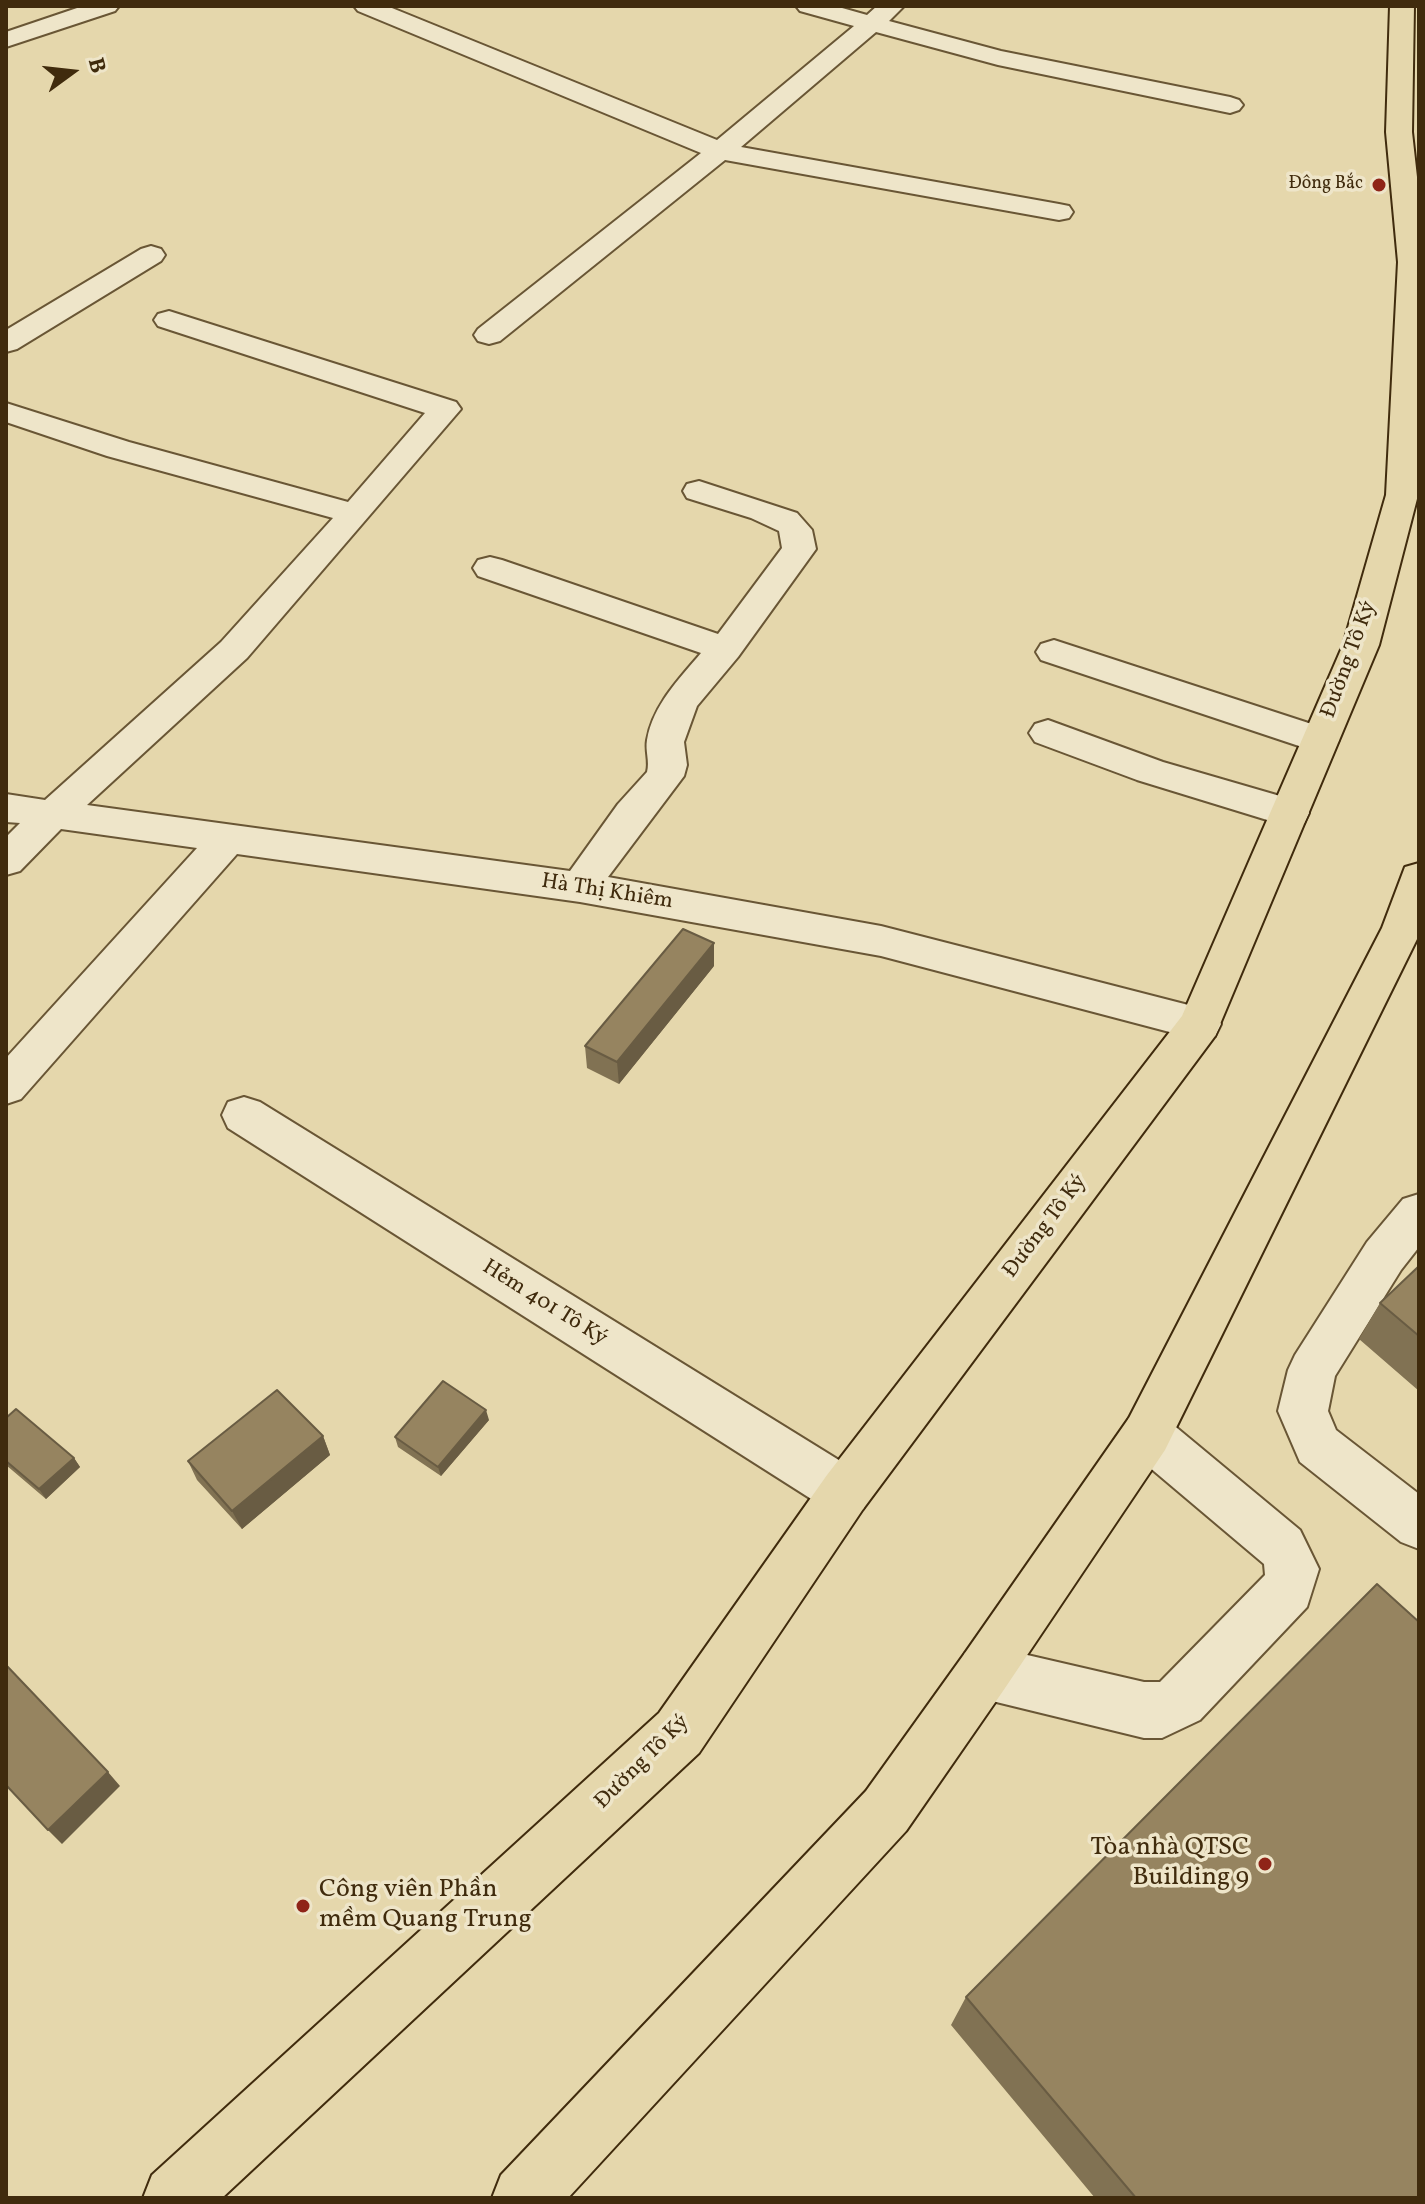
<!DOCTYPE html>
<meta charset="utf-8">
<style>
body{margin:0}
#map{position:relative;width:1425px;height:2204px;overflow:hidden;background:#e5d7ac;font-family:Vollkorn,serif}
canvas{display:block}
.frame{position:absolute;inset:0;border:8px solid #402b0d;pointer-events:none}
.north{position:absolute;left:32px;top:32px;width:80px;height:80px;-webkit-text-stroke:6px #eee5c9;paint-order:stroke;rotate:75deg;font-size:22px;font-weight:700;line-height:32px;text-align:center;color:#402b0d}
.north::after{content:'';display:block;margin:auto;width:28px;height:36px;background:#402b0d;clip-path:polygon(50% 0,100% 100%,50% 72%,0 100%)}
</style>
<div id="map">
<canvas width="1425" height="2204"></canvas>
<div class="frame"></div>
<div class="north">B</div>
</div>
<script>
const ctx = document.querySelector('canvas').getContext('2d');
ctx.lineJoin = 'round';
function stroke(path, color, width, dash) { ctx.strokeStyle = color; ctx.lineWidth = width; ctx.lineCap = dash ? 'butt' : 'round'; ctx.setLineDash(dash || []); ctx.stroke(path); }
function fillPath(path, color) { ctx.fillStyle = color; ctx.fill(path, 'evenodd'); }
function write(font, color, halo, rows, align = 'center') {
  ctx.font = font + ' Vollkorn,serif'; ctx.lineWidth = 7; ctx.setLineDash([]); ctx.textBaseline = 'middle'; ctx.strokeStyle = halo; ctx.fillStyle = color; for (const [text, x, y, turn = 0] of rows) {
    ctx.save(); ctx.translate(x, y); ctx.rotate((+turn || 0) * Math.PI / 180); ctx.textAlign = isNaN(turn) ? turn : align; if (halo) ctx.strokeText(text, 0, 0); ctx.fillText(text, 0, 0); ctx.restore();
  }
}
const minor = new Path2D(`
 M83,6H119L115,11L6,47V32Z
 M354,6H387L717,140L854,26L800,11L796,6H835L867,15L877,6H904L889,21L1001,51L1230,97L1239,100L1243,105L1239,110L1230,113L998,65L876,32L741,147L1059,204L1069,206L1073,212L1069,218L1059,220L725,160L500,341L489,344L478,341L474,335L478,329L701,153L358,11Z
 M151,246L161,249L165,255L161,261L17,349L6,352V330L141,249Z
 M169,311L456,402L461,409L247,658L87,805L570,871L618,804L647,772C650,761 645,751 647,740C653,705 679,679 701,653L478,576L473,568L478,560L490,557L502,560L718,634L782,548L779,531L751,518L687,498L683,491L687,484L699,481L797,513L812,530L816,549L738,657L697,706L684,742L687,765L684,776L608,877L881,926L1200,1008L1215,1012L1221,1024L1215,1036L1200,1040L881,956L580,902L237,854L21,1099L6,1104V1058L197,848L61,829L20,871L6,875V837L20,823L6,822V794L45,800L221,642L333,518L107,456L6,422V403L129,442L348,502L425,413L158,326L154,320L158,314Z
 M1054,640L1333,731L1339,740L1333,749L1320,753L1041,660L1036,652L1041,644Z
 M1048,720L1163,762L1304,803L1309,813L1304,823L1290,827L1137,780L1035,742L1029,733L1035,724Z
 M244,1097L260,1102L863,1475L871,1492L863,1509L845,1516L827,1509L228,1128L222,1115L228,1102Z
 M1419,1194V1247L1401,1270L1335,1376L1328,1411L1336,1430L1419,1494V1549L1401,1542L1300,1462L1278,1411L1288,1370L1295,1355L1367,1242L1403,1199Z
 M1147,1411L1165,1418L1300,1530L1319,1569L1307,1607L1200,1720L1162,1738H1144L984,1699L965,1691L957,1672L965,1653L984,1645L1144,1682H1160L1265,1575L1264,1564L1129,1450L1122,1434L1129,1418Z`);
const major = new Path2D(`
 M1390,6H1414L1412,132L1419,195L1418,495L1379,645L1215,1036L863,1509L699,1753L222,2198H143L152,2175L659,1713L827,1475L1182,1016L1343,645L1386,495L1398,262L1386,132Z
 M1419,863V935L1165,1450L1003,1691L906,1831L568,2198H492L501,2175L866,1791L965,1653L1129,1418L1382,928L1405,867Z`);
stroke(minor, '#695635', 4);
stroke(major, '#402b0d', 4);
fillPath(minor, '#eee5c9');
fillPath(major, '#e5d7ac');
fillPath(new Path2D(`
 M714,966L619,1084L587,1068L585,1046Z
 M1419,1266V1391L1359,1339L1380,1303Z
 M6,1418L74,1458L80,1467L46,1499L6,1465Z
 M489,1420L441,1476L398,1447L395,1437Z
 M323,1436L330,1455L242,1529L197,1480L188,1461Z
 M966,1997L1419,2198H1095L951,2025Z`), '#817253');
fillPath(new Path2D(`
 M714,943V966L619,1084L617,1062Z
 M486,1410L489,1420L441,1476L438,1467Z
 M323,1436L330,1455L242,1529L232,1511Z
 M74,1458L80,1467L46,1499L39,1489Z
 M108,1772L120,1786L62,1844L48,1830Z`), '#695c43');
const building = new Path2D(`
 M683,929L714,943L617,1062L585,1046Z
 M1419,1266V1336L1380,1303Z
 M443,1381L486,1410L438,1467L395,1437Z
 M277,1390L323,1436L232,1511L188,1461Z
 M16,1409L74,1458L39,1489L6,1461V1418Z
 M1377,1584L1419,1622V2198H1136L966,1997Z
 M6,1665L108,1772L48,1830L6,1785Z`);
fillPath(building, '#968460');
stroke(building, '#695c43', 2);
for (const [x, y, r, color] of [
 [1379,185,8,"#8f2418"],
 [1265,1864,8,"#8f2418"],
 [303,1906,8,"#8f2418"]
]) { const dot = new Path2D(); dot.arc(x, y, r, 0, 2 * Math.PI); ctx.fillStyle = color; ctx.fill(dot); stroke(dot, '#eee5c9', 3); }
write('18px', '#402b0d', '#eee5c9', [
 ["Đông Bắc",1363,185]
], 'right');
write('22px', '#402b0d', '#eee5c9', [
 ["Đường Tô Ký",1350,660,-70],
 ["Hà Thị Khiêm",607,893,9],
 ["Đường Tô Ký",1046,1227,-53],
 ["Hẻm 401 Tô Ký",544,1304,32],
 ["Đường Tô Ký",643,1763,-45]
]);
write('26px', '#402b0d', '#eee5c9', [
 ["Tòa nhà QTSC",1249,1849],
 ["Building 9",1249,1879],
 ["Công viên Phần",319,1891,"left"],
 ["mềm Quang Trung",319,1921,"left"]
], 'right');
</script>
